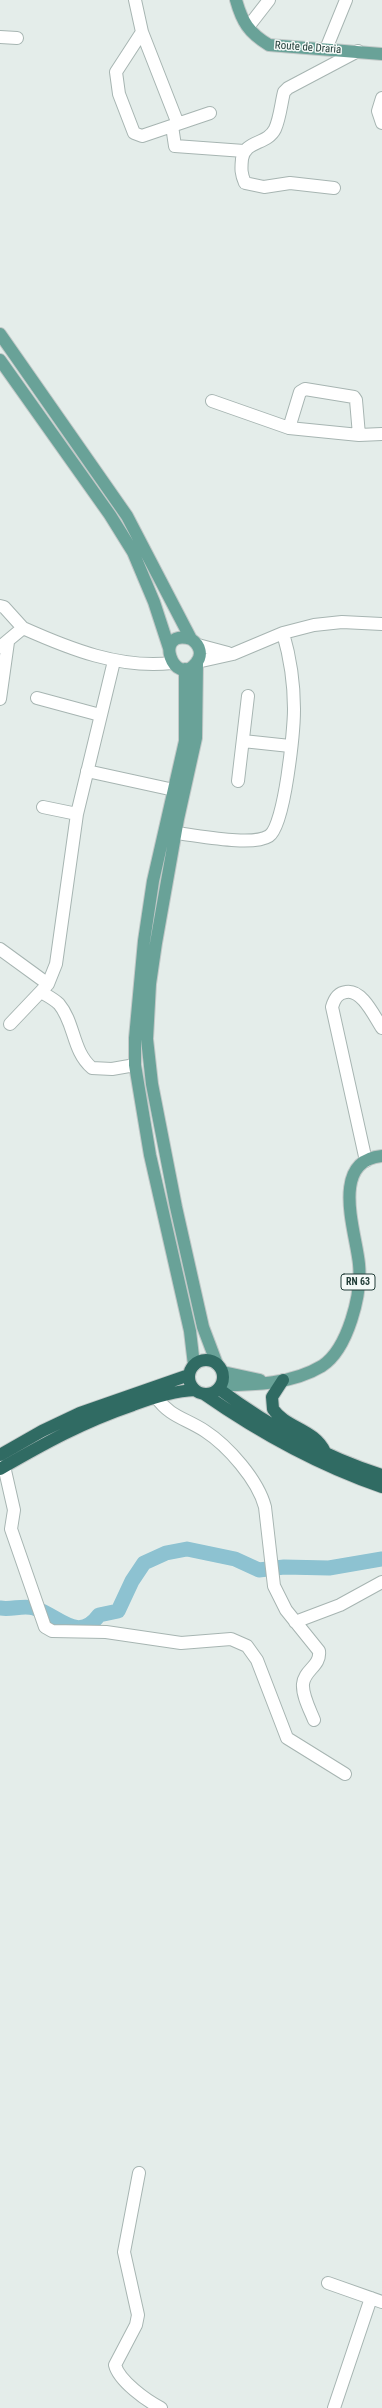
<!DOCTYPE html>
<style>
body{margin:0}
canvas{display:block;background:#e4edea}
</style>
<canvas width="382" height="2408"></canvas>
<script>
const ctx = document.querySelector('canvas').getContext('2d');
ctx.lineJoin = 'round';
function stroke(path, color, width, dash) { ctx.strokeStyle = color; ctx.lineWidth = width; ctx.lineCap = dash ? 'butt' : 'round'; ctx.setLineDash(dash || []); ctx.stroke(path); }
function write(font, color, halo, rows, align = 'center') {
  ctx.font = font + ' "Roboto Condensed",sans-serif'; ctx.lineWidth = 3; ctx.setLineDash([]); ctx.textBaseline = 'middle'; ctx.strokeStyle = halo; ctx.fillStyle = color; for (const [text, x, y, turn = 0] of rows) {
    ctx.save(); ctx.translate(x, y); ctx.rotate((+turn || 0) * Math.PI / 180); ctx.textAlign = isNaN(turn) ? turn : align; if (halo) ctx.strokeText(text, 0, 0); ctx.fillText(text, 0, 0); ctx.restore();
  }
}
stroke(new Path2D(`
 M0,1608C12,1610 22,1605 34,1608C58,1615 78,1644 99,1615L118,1611L132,1581L144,1563L166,1553L187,1549L235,1559L259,1570L284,1567L329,1568L382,1559`), '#8dc2d1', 15);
const minor = new Path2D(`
 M135,0L142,32L178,124
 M248,27L269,0
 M142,32L116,72L119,94L134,133L142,136L210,113
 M0,37L17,38
 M326,49L346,0
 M382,98L378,111L382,123
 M172,126L175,146L244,151
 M334,188L290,183L264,187L245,183C241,174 241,169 242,159C245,140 267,145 275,129C280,118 281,104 284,92L288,88L358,51
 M212,401L289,428L359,435L382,434
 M289,428L300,392L305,389L354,397L356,400L359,435
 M0,606L4,607L23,628
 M198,645L228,653
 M0,647L23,628C70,649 120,669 172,663
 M197,662L233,654L283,633L314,625L342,622L382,624
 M37,698L100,715
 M0,699L8,642
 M243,741L290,746
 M87,771L174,790
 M238,781L248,696
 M43,807L77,814
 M175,833C196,835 252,847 269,836C285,826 294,729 294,709C294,683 290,657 283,633
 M0,949L48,984
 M41,992C46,995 54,999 59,1004C75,1023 72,1051 92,1068L112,1069L135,1065
 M10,1024L48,984L56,964L77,814L114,661
 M366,1161L332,1007C334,1000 337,993 346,992C362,989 374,1016 382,1028
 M156,1397C170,1417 185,1418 205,1431C228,1446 258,1480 265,1507L274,1586L286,1610L319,1651C321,1666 304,1670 303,1684C302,1695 310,1710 314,1720
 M4,1466L14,1510L11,1529L45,1627L52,1631L106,1632L181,1643L231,1639L247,1646L257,1660L287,1738L345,1774
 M295,1622L340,1605L382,1582
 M139,2173L124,2252L138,2315L136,2325L115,2365C119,2381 147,2401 161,2408
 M328,2283L382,2302
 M334,2408L371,2298`);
const major = new Path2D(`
 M236,0C242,22 249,33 269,45L382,54
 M0,334L127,516L191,639C200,645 203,655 196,663C175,690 151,628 191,639
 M0,360L110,515L133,552L154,602L169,648
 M197,663L196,738L178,819L156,943L150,984L147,1039L152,1084L176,1207L203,1327L217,1364
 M185,669V741L153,881L144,941L135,1038V1065L150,1155L190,1331L194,1365
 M223,1372L260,1380
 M222,1385C255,1385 292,1384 322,1366C348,1349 362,1294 359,1264C356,1232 329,1161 382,1156`);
const highway = new Path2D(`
 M189 1377a17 17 0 1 1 34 0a17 17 0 1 1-34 0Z
 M283,1380L272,1397L273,1409C286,1428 315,1429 325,1452
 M219,1389C269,1426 322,1456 382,1475
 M204,1394C260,1433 318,1465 382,1487
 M0,1455L42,1431L80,1413L189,1375
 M0,1469C45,1443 83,1422 133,1405C154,1397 173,1391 195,1390`);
stroke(minor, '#a7b5b2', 14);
stroke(major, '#c2c9c8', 14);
stroke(highway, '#c2c9c8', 14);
stroke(minor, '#fff', 12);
stroke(major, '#69a298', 12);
stroke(highway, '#306b63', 12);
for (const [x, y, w] of [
 [358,1282,34]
]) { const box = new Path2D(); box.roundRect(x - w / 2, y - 8, w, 16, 3); ctx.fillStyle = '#f5faf8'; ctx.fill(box); stroke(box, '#243f3a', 1); }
write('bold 10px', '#243f3a', null, [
 ["RN 63",358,1282]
]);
write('11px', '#243f3a', '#f5faf8', [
 ["Route de Draria",308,48,4]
]);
</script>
